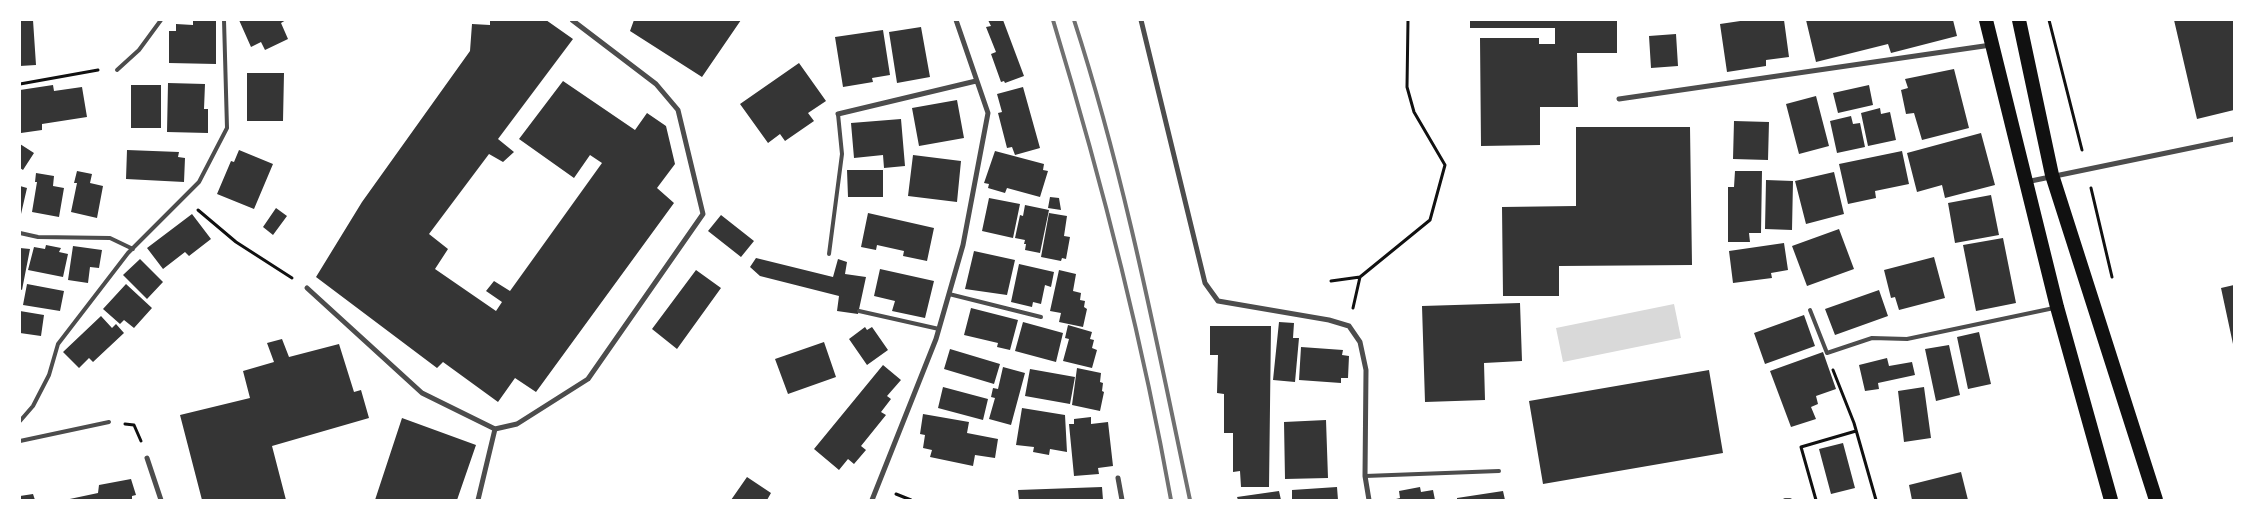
<!DOCTYPE html>
<style>
body{margin:0}
#map{position:relative;width:2254px;height:520px;overflow:hidden;background:#fff;font-family:Bitter,serif}
canvas{display:block}
.frame{position:absolute;inset:0;border:21px solid #fff;pointer-events:none}
</style>
<div id="map">
<canvas width="2254" height="520"></canvas>
<div class="frame"></div>
</div>
<script>
const ctx = document.querySelector('canvas').getContext('2d');
ctx.lineJoin = 'round';
function fillPath(path, color) { ctx.fillStyle = color; ctx.fill(path, 'evenodd'); }
function stroke(path, color, width, dash) { ctx.strokeStyle = color; ctx.lineWidth = width; ctx.lineCap = dash ? 'butt' : 'round'; ctx.setLineDash(dash || []); ctx.stroke(path); }
fillPath(new Path2D(`
 M1674,304L1681,338L1563,362L1556,328Z`), '#d9d9d9');
fillPath(new Path2D(`
 M20,20H33L36,65L20,66Z
 M193,20H216V64L169,63V31H176V24L193,25Z
 M239,20H286L281,23L288,39L265,50L261,42L251,47Z
 M490,20H546L573,39L498,139L514,152L503,162L489,154L429,234L448,249L435,269L496,311L502,302L486,291L494,281L510,291L602,163L590,155L574,178L519,139L563,81L635,130L647,113L666,126L675,164L657,188L674,203L536,392L515,378L498,402L443,362L437,368L316,277L362,202L470,51L472,24L490,25Z
 M634,20H741L702,77L630,31Z
 M988,20H1003L1024,76L1005,83L1004,81L1001,82L991,54L996,52L986,27L991,26Z
 M1470,20H1617V53H1577L1578,107H1540V145L1481,146L1480,38H1539V44H1555V28H1470Z
 M1747,20H1784L1789,57L1766,60V66L1727,72L1720,24Z
 M1806,20H1953L1957,36L1891,53L1888,44L1816,62Z
 M2174,20H2234V110L2197,119Z
 M921,27L930,77L897,83L889,32Z
 M883,30L890,75L872,78L873,82L843,87L835,37Z
 M1676,34L1678,66L1651,68L1649,36Z
 M799,63L826,101L808,113L814,121L785,141L780,134L768,143L740,104Z
 M1954,69L1969,128L1922,140L1914,113L1906,114L1901,90L1908,88L1905,79Z
 M247,73H284L283,121H247Z
 M168,83L205,84L204,109H208V133L167,132Z
 M53,85L54,91L82,87L87,117L42,124V130L21,133L20,90Z
 M131,85H161V128H131Z
 M1869,85L1873,105L1838,113L1833,93Z
 M1023,87L1040,148L1015,155L1012,147L1007,148L998,113L1002,112L997,94Z
 M1816,96L1829,146L1799,154L1786,104Z
 M957,100L964,138L919,146L912,108Z
 M1880,108L1881,114L1890,112L1896,140L1868,146L1861,113Z
 M1851,116L1853,124L1860,123L1865,147L1837,153L1830,121Z
 M901,119L905,166L884,168L883,155L854,158L851,123Z
 M1734,121L1769,122L1768,160L1733,159Z
 M1576,127H1690L1692,265L1559,266V296H1503L1502,207L1576,206Z
 M1981,133L1995,185L1945,198L1942,185L1917,192L1907,153Z
 M20,144L34,153L23,170L20,168Z
 M127,150L179,152L178,157L185,158L184,182L126,179Z
 M239,150L273,164L254,209L217,194L231,161L234,162Z
 M995,151L1044,164L1043,170L1048,171L1040,197L1007,188L1005,193L988,188L989,184L984,183Z
 M1902,151L1909,184L1875,191L1876,198L1848,204L1839,164Z
 M913,155L961,161L957,202L908,196Z
 M847,170H883V197H848Z
 M77,171L92,174L90,183L103,186L97,218L71,212L77,183H74Z
 M1735,171H1762L1761,233H1749L1750,242H1728V187H1734Z
 M1834,172L1844,214L1806,224L1795,181Z
 M36,173L54,176L53,186L64,188L59,217L32,212L37,182H35Z
 M1766,180L1793,181L1792,230L1765,229Z
 M20,186L27,188L21,214H20Z
 M1991,195L1999,235L1955,243L1948,203Z
 M1050,197L1059,198L1061,210L1048,208Z
 M989,198L1020,204L1013,238L982,231Z
 M1025,205L1049,210L1040,253L1025,250L1026,244H1024L1025,240L1015,238L1020,215L1023,216Z
 M276,208L287,216L273,235L263,227Z
 M868,213L934,228L927,261L903,256L904,251L877,245L876,250L861,247Z
 M1049,213L1067,216L1064,236L1070,237L1066,259L1062,258L1061,261L1041,257Z
 M192,214L211,239L189,256L185,252L163,269L147,248Z
 M721,215L754,241L741,257L708,231Z
 M1839,229L1854,269L1807,286L1792,246Z
 M2003,238L2016,303L1976,311L1963,245Z
 M1784,243L1788,270L1771,273L1772,278L1733,283L1729,251Z
 M46,245L61,248L59,252L68,254L63,277L28,270L34,247L45,249Z
 M73,246L102,250L99,268L90,267L88,283L68,280Z
 M20,248L30,249L22,290L20,289Z
 M974,251L1015,260L1007,295L965,289Z
 M1934,257L1945,298L1899,310L1895,297L1891,298L1884,270Z
 M756,258L833,277L838,259L847,262L845,274L866,277L858,314L837,311L839,296L760,276L750,267Z
 M140,259L163,282L147,299L123,275Z
 M1019,264L1054,272L1051,287L1045,285L1041,304L1033,302L1032,307L1011,302Z
 M880,269L934,281L925,318L892,311L895,301L874,296Z
 M696,270L721,288L677,349L652,329Z
 M1059,270L1076,274L1073,291L1081,293L1080,300L1085,301L1084,307L1087,309L1083,327L1059,322L1061,313L1050,311Z
 M27,284L64,291L60,311L23,305Z
 M126,284L152,308L134,328L124,320L120,324L103,309Z
 M2234,285V343L2233,344L2221,288Z
 M1879,290L1888,316L1835,335L1825,309Z
 M1520,303L1522,361L1484,363L1485,400L1425,402L1422,306Z
 M971,308L1018,320L1010,350L997,347L998,343L964,335Z
 M20,311L44,315L41,336L20,333Z
 M1804,315L1815,346L1765,364L1754,333Z
 M101,316L112,328L116,324L124,333L93,362L89,358L79,368L63,352Z
 M1023,322L1063,333L1056,362L1015,351Z
 M1279,322L1294,323L1293,338H1299L1295,382L1273,380Z
 M1068,325L1092,332L1090,339L1094,340L1092,348L1097,350L1092,368L1063,361L1069,339L1065,338Z
 M1210,326H1271L1269,487H1241L1240,471L1233,472V433H1224V394L1217,393L1218,355H1210Z
 M865,327L867,330L872,327L888,350L867,365L849,339Z
 M1979,332L1991,384L1968,389L1957,337Z
 M282,339L289,357L339,344L354,392L361,390L369,418L272,446L286,500H202L180,415L250,398L243,371L274,362L267,343Z
 M824,342L836,377L788,394L775,359Z
 M1949,345L1960,395L1936,401L1925,349Z
 M1301,347L1343,350L1342,355L1349,356L1348,378H1341V383L1299,380Z
 M950,349L1000,364L994,384L944,369Z
 M1823,352L1836,389L1816,396L1818,404L1811,407L1816,419L1791,427L1770,371Z
 M1887,358L1889,366L1912,362L1915,375L1878,383L1879,389L1865,391L1859,365Z
 M883,365L901,380L887,396L891,399L881,412L886,415L861,446L866,450L854,464L848,459L839,470L814,449Z
 M1003,367L1025,373L1011,425L989,419L995,398L991,397L993,388L998,389Z
 M1077,368L1101,373L1100,382L1103,383L1102,391L1104,392L1100,411L1072,405Z
 M1030,369L1075,377L1070,404L1025,396Z
 M1709,370L1723,453L1543,484L1529,401Z
 M943,387L988,399L983,420L938,408Z
 M1924,387L1931,438L1904,442L1898,391Z
 M1022,408L1065,415L1067,452L1050,449L1049,455L1033,452L1034,447L1016,445Z
 M923,414L969,422L967,433L998,439L995,458L975,455L973,466L930,457L932,450L923,448L925,435L920,434Z
 M1091,417V424L1108,422L1113,466L1098,468L1099,474L1074,476L1069,424H1074V419Z
 M402,418L476,445L457,500H375Z
 M1326,420L1328,478L1285,479L1284,422Z
 M1843,443L1855,488L1831,494L1819,449Z
 M1961,472L1968,500H1912L1909,485Z
 M747,477L771,493L767,500H731Z
 M131,479L136,495L132,496V500H65L98,493L99,485Z
 M1102,487L1103,500H1019L1018,490Z
 M1337,487L1338,500H1292V490Z
 M1420,487L1421,492L1433,490L1435,500H1392L1400,498L1399,491Z
 M1279,491L1281,500H1238L1237,497Z
 M1503,491L1505,500H1457V498Z
 M33,494L35,500H20V496Z`), '#353535');
stroke(new Path2D(`
 M2049,20L2082,150
 M20,84L98,70
 M2091,188L2112,277
 M198,210L236,242L292,278
 M1331,281L1360,277L1430,220L1445,165L1414,112L1407,87L1408,20
 M1353,308L1360,277
 M1833,370L1854,423L1876,500
 M125,424L134,425L141,441
 M896,494L911,500
 M1816,500L1801,447L1856,431`), '#111', 3);
stroke(new Path2D(`
 M117,70L139,50L161,20
 M20,233L38,237L110,238L133,249
 M829,254L842,154L838,114
 M949,294L1041,317
 M1810,310L1827,353L1872,338L1907,339L2054,308
 M859,311L939,329
 M20,421L33,406L49,375L58,344L128,253L199,182L227,128L224,20
 M20,441L109,422
 M1365,476L1499,471
 M1785,500H1790`), '#4c4c4c', 4);
stroke(new Path2D(`
 M1141,20L1205,283L1218,301L1329,320L1349,326L1360,342L1366,370L1365,476L1369,500
 M1619,99L1991,45
 M838,114L976,81
 M2026,182L2234,139
 M307,288L422,393L495,429L517,424L588,379L703,214L678,110L656,84L572,20
 M147,458L161,500
 M1118,478L1122,500
 M478,500L495,429
 M872,500L936,339L963,245L988,113L956,20`), '#4c4c4c', 5);
stroke(new Path2D(`
 M1986,20L2057,307L2111,500
 M2019,20L2052,175L2156,500`), '#111', 14);
stroke(new Path2D(`
 M1053,20C1101,178 1142,338 1171,500
 M1074,20C1125,177 1156,339 1190,500`), '#707070', 4);
</script>
